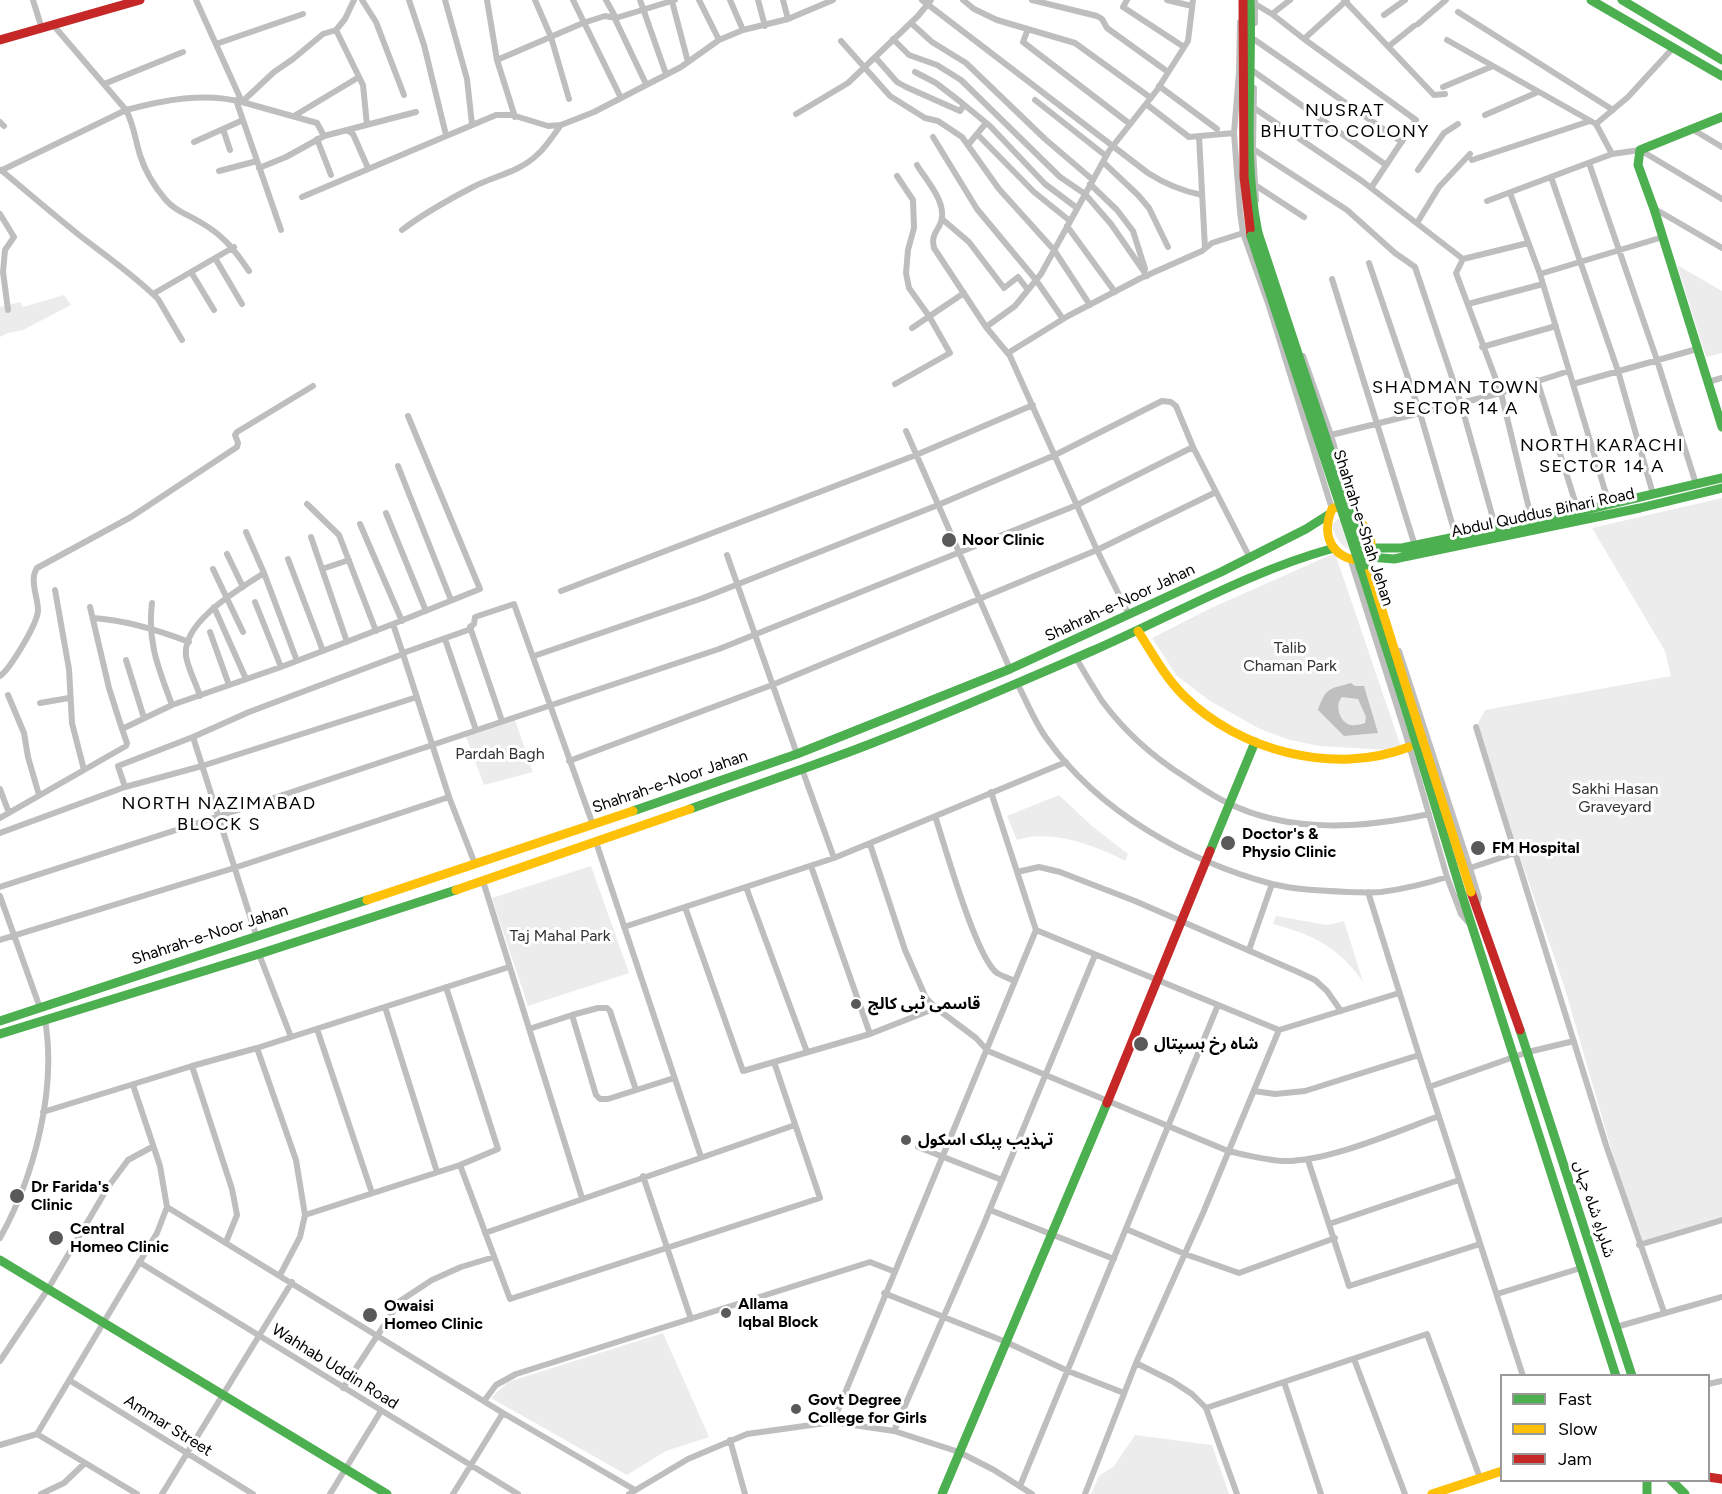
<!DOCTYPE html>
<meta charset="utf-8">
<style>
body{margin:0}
#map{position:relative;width:1722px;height:1494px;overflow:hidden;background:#fff;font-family:Figtree,sans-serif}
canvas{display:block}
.legend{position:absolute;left:1500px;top:1374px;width:210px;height:108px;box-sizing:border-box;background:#fff;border:2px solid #999;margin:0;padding:8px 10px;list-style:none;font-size:18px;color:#000}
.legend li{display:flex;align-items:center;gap:12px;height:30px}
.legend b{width:30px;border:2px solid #999}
</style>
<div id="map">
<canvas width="1722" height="1494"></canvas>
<ul class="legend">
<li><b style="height:8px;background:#4caf50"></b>Fast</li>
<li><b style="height:8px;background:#ffc107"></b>Slow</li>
<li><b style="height:8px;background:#c62828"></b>Jam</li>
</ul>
</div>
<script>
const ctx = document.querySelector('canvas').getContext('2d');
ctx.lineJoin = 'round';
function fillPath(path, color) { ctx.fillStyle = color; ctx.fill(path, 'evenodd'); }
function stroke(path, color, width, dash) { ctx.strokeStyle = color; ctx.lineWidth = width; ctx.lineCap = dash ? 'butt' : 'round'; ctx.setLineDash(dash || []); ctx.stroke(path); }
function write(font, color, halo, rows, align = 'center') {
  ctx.font = font + ' Figtree,"Noto Sans Arabic",sans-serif'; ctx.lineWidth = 6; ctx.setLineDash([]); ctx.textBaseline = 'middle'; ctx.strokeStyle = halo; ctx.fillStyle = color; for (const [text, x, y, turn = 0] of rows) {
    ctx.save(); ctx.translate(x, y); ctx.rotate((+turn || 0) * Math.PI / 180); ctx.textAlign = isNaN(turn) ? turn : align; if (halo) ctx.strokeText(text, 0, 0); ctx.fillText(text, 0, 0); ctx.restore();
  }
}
fillPath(new Path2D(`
 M1677,265L1722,291V353L1706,357Z
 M64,295L71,305L23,330L8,333L0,337V307L20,302L23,307Z
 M1722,498V1220L1639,1245L1565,989L1476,727L1485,710L1671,676L1665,651L1592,528Z
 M1337,519L1345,521L1353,552C1341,547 1335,537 1332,525Z
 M1335,553L1401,747L1388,750L1319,746L1290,740L1260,729L1210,701L1177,676L1152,638L1211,608Z
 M514,717L533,772L484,785L464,732Z
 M1059,795L1092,826L1128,854L1125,861C1094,845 1051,829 1017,840L1007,816Z
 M591,866L629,973L528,1006L492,898Z
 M1276,916L1327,925L1344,921L1363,982C1340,948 1312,934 1273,924Z
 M663,1333L709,1437L666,1451L627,1475L491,1398L508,1382Z
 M1135,1435L1212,1445L1229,1494H1091L1099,1476L1114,1466Z`), '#ececec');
fillPath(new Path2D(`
 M1351,683L1355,686H1364L1378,733L1344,736L1318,710C1326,686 1331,689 1351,683ZM1342,697L1358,699L1366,717L1365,723C1362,724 1355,726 1351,725C1340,723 1334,705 1342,697Z`), '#bfbfbf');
stroke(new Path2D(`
 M33,0L42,29
 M196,0L242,102L317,123L324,136L347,130L353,134L368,168
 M362,0L376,22L404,95
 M409,0L424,45L446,135
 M445,0L467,79L472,124
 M487,0L497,60L515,117
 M535,0L551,37L569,99
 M573,0L621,98
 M606,0L616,18
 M640,0L666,74
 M699,0L719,40
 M730,0L743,30
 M758,0L765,26
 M783,0L788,19
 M922,0L1148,173C1165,184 1182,191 1202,195
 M963,0L974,9L997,20L1075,43L1151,98
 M1032,0L1097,16L1102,19L1107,28L1168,72
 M1127,0L1123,7L1184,47
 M1167,0L1192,6
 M1255,0V23
 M1344,0L1434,95L1445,94
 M1255,4L1272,14L1304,39L1416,120L1371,188
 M673,5L688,62
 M1458,12L1613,110
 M1272,14L1290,0
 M1384,15L1405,0
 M616,21L646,84
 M1240,22L1239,72L1234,133L1240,212L1243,233L1269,306L1332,509
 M911,23L932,42L966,63L1045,139L1093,180
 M1418,24L1446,0
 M54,26L126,110C134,125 135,139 140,155C145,171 154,186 165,199C175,211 187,214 200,222C223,235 234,249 249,271
 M1028,29L1023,42L1130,124
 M336,30L363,85L367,125
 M893,39L909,55L937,65L961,80L1060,177L1085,194L1111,224L1147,276
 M1304,39L1347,0
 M1255,40L1402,142
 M1447,40L1596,124
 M841,41L890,96L925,118L938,121L962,137L999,189L1054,250L1090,305
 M216,44L303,14
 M1389,46L1414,26
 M875,57L897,82L906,87L960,111L964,105
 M497,60L583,23L605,16L616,18L675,0
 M1253,71L1386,165
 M915,72L936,83L962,103L990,126L1045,184L1077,208
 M104,84L183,52
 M1159,86L1217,129
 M1443,87L1493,66
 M1254,88L1253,149L1256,200
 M236,100L281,230
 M1035,100L1106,156
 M1146,104L1189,137L1234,133
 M1254,108L1362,181L1463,259L1456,273L1501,393L1532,521
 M796,114L848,83L918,16L931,0
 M1485,115L1538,92
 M294,116L359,77
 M0,122L4,126
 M223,129L230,150
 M1692,129L1722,147
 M347,130L416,112
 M977,134L1034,192L1070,221
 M1199,136L1205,248
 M933,137L977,209L1036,280L1063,319
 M317,139L331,175
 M194,142L243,120
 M968,145L986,123
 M1253,149L1347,210L1395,253L1415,267L1461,404L1496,529
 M1612,154L1596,124L1628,97L1673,48
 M1472,160L1590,121
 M1103,162L1138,195L1149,208L1168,247
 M1589,163L1657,360L1696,484
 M917,165C926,180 944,199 942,217C941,230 930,232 934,248L986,327L1010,356L1097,550L1129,615
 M259,168L286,157L324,136
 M1,170C27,192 53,214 79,235C106,256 134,275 158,299L182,340
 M1418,170L1444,133L1458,124
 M0,171L126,110C164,100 204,92 242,102L274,72L293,59L323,34L336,30L345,19L354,0
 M219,171L257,161
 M1551,177L1618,371L1653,494
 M1090,184L1117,210L1133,231L1145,269
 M1255,185L1304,217
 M1510,193L1540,274L1609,504
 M302,197L496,115H512L548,126L561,125L594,112L681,67L719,40L743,30L788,19L833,0
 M1487,201L1612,154L1640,150L1722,199
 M1655,209L1722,248
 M0,214L14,237L5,250L3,272L8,310
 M942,219L969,242L1004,288L1018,277L1028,290
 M1417,223L1439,187L1470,154
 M1067,226L1115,292
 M402,230C424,213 448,200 473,187C494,176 520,172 538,154C547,146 554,134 561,125
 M215,258L242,304
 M1463,259L1528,243
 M1369,263L1420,413L1456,537
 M191,272L214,310
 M1540,274L1663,237
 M1332,279L1415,546
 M153,294L234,247
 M1468,304L1543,284
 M986,327L1015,306L1041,274L1109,151L1157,90L1188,41L1193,0
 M912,328L964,293
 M1482,347L1556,326
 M1008,353L1068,316L1141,278L1202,251L1212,243L1243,233
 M1303,356L1331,435L1344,480
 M1537,380L1578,511
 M1708,382L1722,378
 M895,384L950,353L929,316L909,288L906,273L908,250L914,228L913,200L897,176
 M1573,384L1697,349
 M906,431L1010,669
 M1331,435L1501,393L1569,371
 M398,466L451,600
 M307,504L339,535L376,631
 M386,513L426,611
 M360,524L402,621
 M246,532L264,573L297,661
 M311,537L347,642
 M227,554L243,587
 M727,555L797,754
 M288,559L323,651
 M1351,561L1406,735L1447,877L1461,914L1468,922
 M213,569L243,632
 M322,569L349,560
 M55,590L69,669L72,723L84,770
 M561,591L916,455L1033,405
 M255,602L281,667
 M152,603C147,643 159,669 172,705
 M90,607L109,688L122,729
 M214,607L246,679
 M93,618C126,620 158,630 189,642
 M393,624L480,589L408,416
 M210,632L229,685
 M445,639L476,730
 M1399,651L1470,868L1479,898L1477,907
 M403,653L471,629
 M534,656L703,598L938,505L1055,455L1162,401L1171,402L1176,406L1193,447L1250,558
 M1076,658C1084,672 1093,687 1102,701C1125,732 1153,757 1185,777C1199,786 1213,796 1228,803C1290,834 1364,828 1429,814
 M126,660L144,718
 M0,676C10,669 38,623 38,610C38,597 29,580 37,568L131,517L237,447L238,443L235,435L237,432L313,386
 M1017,683C1027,702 1035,723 1047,739C1099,812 1187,861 1272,884C1297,890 1324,891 1349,892C1360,892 1371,893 1381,892C1404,889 1425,884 1447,877
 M8,695L24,733L28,757L39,795
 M200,696C196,683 188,669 186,656C182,621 240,589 264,573
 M40,703L69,698
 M502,721L470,627L474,624L475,617L514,604L593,825
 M1476,727L1606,1145L1664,1312
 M569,761L772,685L979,599L1097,550L1216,492
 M802,769L834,858
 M125,787L118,766L193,737
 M0,789L9,813
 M991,792L1036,930L1279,1030L1399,993
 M935,816C945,846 976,958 997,973C1002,976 1009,978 1014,981
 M0,818L126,746L127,743L122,729L172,705L281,667L393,624L403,654
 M0,833L125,787L202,766L417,697
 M596,842L701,1157
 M870,844L905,950L926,998L936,1008L976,1038L988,1051L1228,1151C1246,1155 1264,1160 1283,1161C1328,1162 1395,1132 1439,1116
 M811,866L870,1034
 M1470,868L1515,853
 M1017,872L1039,867L1060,872L1135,901L1298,972L1315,980L1327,991L1341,1011
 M483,881L582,1198
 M0,887L238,810L719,649L1077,505L1193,447
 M746,887L807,1052
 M1368,892L1419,1055L1523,1376
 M0,896L40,1008
 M685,907L743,1071L870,1034L936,1008
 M624,927L834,858L1066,762
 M256,935L193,737L249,712L403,654L449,797L475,864
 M0,940L234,868L449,797
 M1249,950L1272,884
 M259,954L291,1037
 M385,1007L437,1172
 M572,1015L598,1008H607L610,1011L636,1090
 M317,1029L372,1193
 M529,1029L572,1015L596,1095L600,1099H608L674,1078
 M257,1048L296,1160L305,1215L300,1237L280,1275
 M192,1066L232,1189L237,1215L226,1242
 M1429,1087L1528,1052L1574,1041
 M1254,1091L1275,1094L1305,1091L1419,1055
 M43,1112L192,1066L257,1048L509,967
 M918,1147L1002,1180
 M1308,1160L1349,1286L1480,1244
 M460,1165L510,1299L820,1198L774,1062
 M643,1176L691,1319
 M167,1207L503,1413L635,1490
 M990,1210L1114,1259
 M305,1215L460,1165L498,1149L446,987
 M1329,1224L1459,1180
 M1126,1229L1185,1254L1239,1273L1335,1238
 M485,1233L795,1125
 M0,1238C34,1177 57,1090 45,1020
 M1639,1245L1722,1220
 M139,1262L518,1494
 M884,1293L1006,1342L1068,1371L1124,1393
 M1497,1294L1581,1268
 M1616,1327L1722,1297
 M1354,1359L1405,1494
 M0,1361L48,1289L108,1187L128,1160L152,1147
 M1136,1363L1172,1381L1192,1394L1206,1408L1237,1494
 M69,1380L253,1494
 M1284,1382L1321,1494
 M1708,1384L1722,1381
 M343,1388L400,1301L432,1280L461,1267L494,1257
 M484,1401L496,1385L516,1374L870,1262L893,1271
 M1206,1408L1427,1334L1480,1478
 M833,1422L1036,930
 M894,1431L983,1226L1095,955
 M37,1434L137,1494
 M730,1440L745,1494
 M0,1445L37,1434L157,1233L167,1207L160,1166L133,1085
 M1020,1486L1218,1005
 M41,1494L64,1483L85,1463
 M162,1494L292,1282
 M330,1494L381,1411
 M453,1494L503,1413
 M629,1494L688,1459L747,1434L833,1422L894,1431L959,1452L994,1470L1032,1494
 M1085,1494L1136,1363L1203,1213L1279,1030`), '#bebebe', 6);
stroke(new Path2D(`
 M1250,0C1253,78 1242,156 1258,233
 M1591,0L1722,76
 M1622,0L1722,60
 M1722,117L1640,150L1638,165L1654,209L1722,427
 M1372,548H1402L1585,510L1722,478
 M1370,557L1394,559L1640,508L1722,488
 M1361,569L1410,723
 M690,809C750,787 811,767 870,744C945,715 1018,683 1092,651C1172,616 1250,571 1334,548
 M633,811L797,754L1010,669L1221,572L1306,529L1328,515
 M1210,851L1255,742
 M1462,895L1616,1376
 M0,1021L367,900
 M1520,1030L1632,1376
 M0,1034L259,954L456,890
 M0,1260L387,1494
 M1647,1480V1494
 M1671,1480L1685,1494
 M942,1494L1107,1103`), '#4caf50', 9);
stroke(new Path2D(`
 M1339,506C1358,517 1379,535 1368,560C1336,563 1319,539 1332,509Z
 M1368,565L1416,719
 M1138,631C1152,653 1165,677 1183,695C1239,751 1334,776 1409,747
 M456,890L690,809
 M367,900L633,811
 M1432,1494L1502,1471`), '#ffc107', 9);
stroke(new Path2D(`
 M1243,0L1244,177L1251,236
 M0,40L140,0
 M1471,892L1520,1030
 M1107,1103L1210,851
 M1708,1477L1722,1479`), '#c62828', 9);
stroke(new Path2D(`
 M1258,233L1368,565
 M1251,236L1361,569
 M1410,723L1462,895`), '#4caf50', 9);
stroke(new Path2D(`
 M1416,719L1471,892`), '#ffc107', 9);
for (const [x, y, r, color] of [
 [949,540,8,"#595959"],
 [1228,843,8,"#595959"],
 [1478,848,8,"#595959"],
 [856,1004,6,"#595959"],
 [1141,1044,8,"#595959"],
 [906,1140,6,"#595959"],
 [17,1196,8,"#595959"],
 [56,1238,8,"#595959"],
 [726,1313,6,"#595959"],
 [370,1315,8,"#595959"],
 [796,1409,6,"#595959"]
]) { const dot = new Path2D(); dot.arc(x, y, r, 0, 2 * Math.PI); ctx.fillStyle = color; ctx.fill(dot); stroke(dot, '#fff', 2); }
write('16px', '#000', '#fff', [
 ["Abdul Quddus Bihari Road",1543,513,-12],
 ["Shahrah-e-Shah Jehan",1363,528,72],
 ["Shahrah-e-Noor Jahan",1120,603,-25],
 ["Shahrah-e-Noor Jahan",670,782,-19],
 ["Shahrah-e-Noor Jahan",210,935,-18],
 ["شاہراہِ شاہ جہاں",1594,1209,72],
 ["Wahhab Uddin Road",335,1367,32],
 ["Ammar Street",168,1426,32]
]);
write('bold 16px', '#000', '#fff', [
 ["Noor Clinic",962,540],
 ["Doctor's &",1242,834],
 ["Physio Clinic",1242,852],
 ["FM Hospital",1492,848],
 ["قاسمی ٹبی کالج",868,1004],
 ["شاہ رخ ہسپتال",1154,1044],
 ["تہذیب پبلک اسکول",918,1140],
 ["Dr Farida's",31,1187],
 ["Clinic",31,1205],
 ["Central",70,1229],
 ["Homeo Clinic",70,1247],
 ["Allama",738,1304],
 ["Iqbal Block",738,1322],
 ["Owaisi",384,1306],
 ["Homeo Clinic",384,1324],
 ["Govt Degree",808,1400],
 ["College for Girls",808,1418]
], 'left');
write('16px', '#333', '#fff', [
 ["Talib",1290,648],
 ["Chaman Park",1290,666],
 ["Pardah Bagh",500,754],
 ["Sakhi Hasan",1615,789],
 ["Graveyard",1615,807],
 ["Taj Mahal Park",560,936]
]);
ctx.letterSpacing = '1.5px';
write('18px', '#000', '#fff', [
 ["NUSRAT",1345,111],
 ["BHUTTO COLONY",1345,132],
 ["SHADMAN TOWN",1456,388],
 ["SECTOR 14 A",1456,409],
 ["NORTH KARACHI",1602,446],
 ["SECTOR 14 A",1602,467],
 ["NORTH NAZIMABAD",219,804],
 ["BLOCK S",219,825]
]);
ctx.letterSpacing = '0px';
</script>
